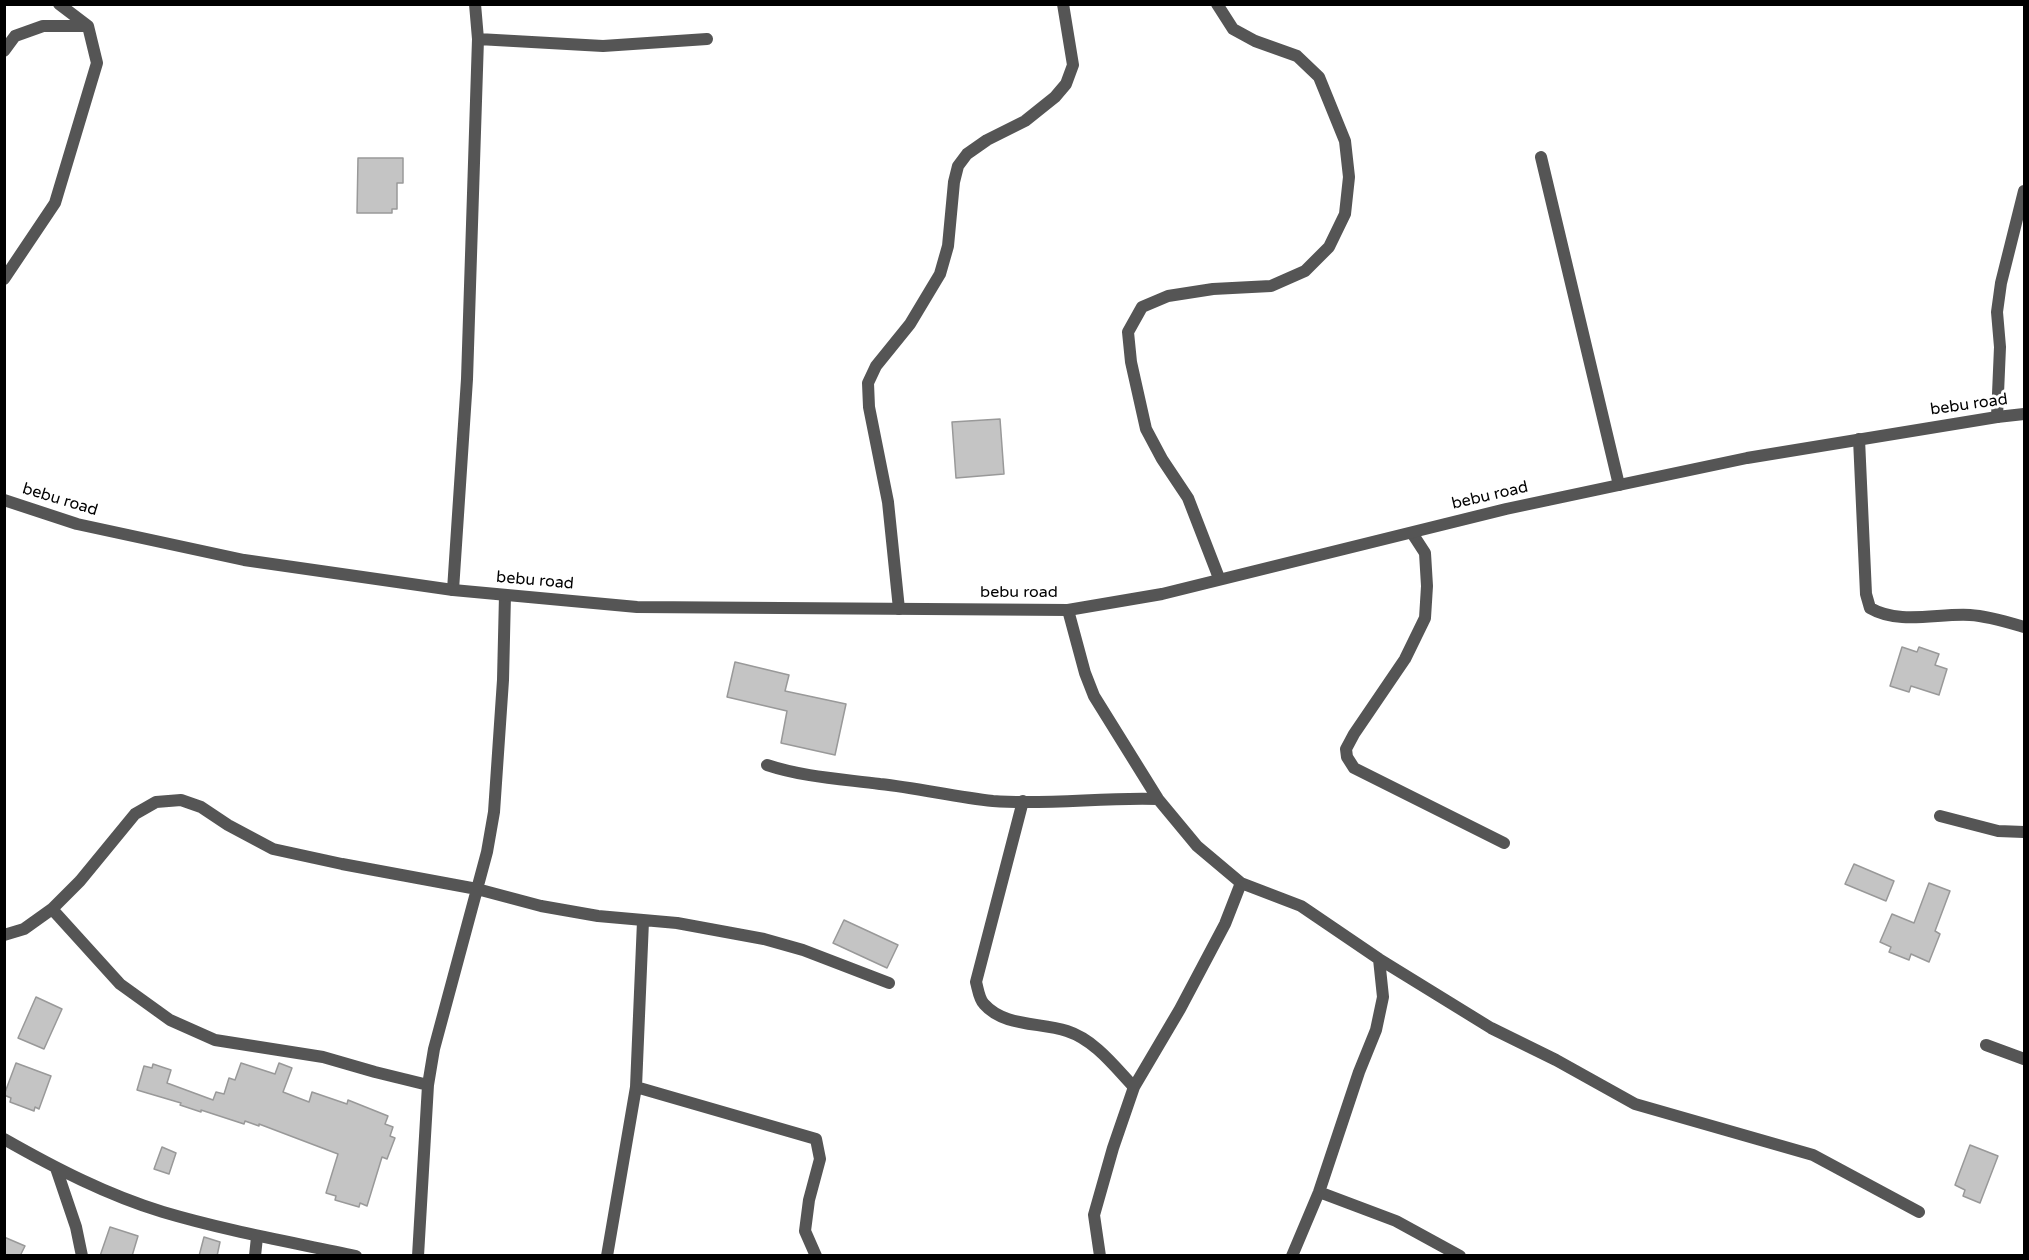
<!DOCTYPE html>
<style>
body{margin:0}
#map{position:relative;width:2029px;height:1260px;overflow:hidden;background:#fff;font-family:"Varela Round",sans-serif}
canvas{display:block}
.frame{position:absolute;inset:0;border:6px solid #000;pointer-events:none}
</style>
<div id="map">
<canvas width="2029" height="1260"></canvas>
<div class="frame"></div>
</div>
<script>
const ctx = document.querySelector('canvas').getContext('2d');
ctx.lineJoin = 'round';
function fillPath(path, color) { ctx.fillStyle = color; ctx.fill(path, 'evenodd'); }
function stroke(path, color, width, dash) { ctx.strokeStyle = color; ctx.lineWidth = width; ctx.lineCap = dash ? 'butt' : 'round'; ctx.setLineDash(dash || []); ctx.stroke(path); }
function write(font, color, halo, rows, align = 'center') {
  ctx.font = font + ' "Varela Round",sans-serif'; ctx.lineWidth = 6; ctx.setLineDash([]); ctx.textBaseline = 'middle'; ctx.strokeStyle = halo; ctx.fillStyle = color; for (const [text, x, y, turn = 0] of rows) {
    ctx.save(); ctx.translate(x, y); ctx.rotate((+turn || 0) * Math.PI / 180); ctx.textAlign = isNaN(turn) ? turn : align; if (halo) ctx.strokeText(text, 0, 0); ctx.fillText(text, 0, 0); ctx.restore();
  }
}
const building = new Path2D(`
 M358,158H403V183H397V209H392V213H357Z
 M1000,419L1004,474L956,478L952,422Z
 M1902,647L1917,652L1919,647L1939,654L1935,665L1947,669L1939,695L1911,686L1909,692L1890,686Z
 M735,662L789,675L785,691L846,704L835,755L781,743L787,711L727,697Z
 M1854,864L1894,881L1886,901L1845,884Z
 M1929,883L1950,891L1935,931L1940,934L1929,962L1911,954L1909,960L1889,952L1891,947L1880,942L1892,914L1914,923Z
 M844,920L898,945L887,968L833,943Z
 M36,997L62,1009L44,1049L18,1038Z
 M16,1063L51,1076L39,1109L35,1107L34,1111L10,1102L11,1098L4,1095Z
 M241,1063L275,1074L279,1063L292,1068L283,1092L309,1102L312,1092L347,1104L348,1100L388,1116L385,1124L393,1127L390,1136L395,1138L387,1159L382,1157L367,1206L360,1203L359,1207L335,1200L336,1196L326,1193L338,1154L259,1124V1126L245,1121L244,1124L201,1110V1112L180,1105L181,1103L137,1090L144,1066L152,1068L153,1064L171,1070L167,1083L213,1100L216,1092L224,1094L229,1078L235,1080Z
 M1970,1145L1998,1156L1980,1203L1963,1196L1965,1190L1955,1185Z
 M162,1147L176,1153L169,1174L154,1169Z
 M110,1227L138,1236L132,1256H100Z
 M4,1237L25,1246L20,1256H4Z
 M204,1237L220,1242L217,1256H199Z`);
fillPath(building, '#c4c4c4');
stroke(building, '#999', 1.5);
stroke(new Path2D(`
 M1217,4L1233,29L1255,41L1297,56L1319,77L1345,141L1349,177L1345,214L1329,247L1305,271L1271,286L1213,289L1168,296L1142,307L1128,332L1131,362L1146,429L1162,459L1188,498L1219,578
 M478,39L603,46L707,39
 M4,51L15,36L43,26H88
 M1541,157L1619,485
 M4,279L55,203L97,63L88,26L59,4
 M1997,417L2000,347L1997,312L2001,283L2024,191
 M1859,439L1866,594L1870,608C1899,625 1938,613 1970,615C1988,616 2007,622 2024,627
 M1412,533L1425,553L1427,586L1425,618L1405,659L1354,734L1346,749L1347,757L1354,768L1504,843
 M453,590L467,379L478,39L475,4
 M899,609L888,502L869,407L868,383L876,366L910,324L940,274L948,246L954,182L958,166L967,154L987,140L1025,121L1055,97L1066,84L1073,65L1063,4
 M1068,610L1085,673L1094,696L1158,799L1197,846L1241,883L1225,924L1180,1009L1134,1087L1113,1148L1094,1215L1100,1256
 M767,765C803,777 842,779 880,784C918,788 955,797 993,801C1048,805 1104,797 1158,799
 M1023,801L976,982C978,989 979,999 984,1004C1004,1027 1040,1022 1067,1031C1095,1040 1115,1067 1134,1087
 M1940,816L1998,831L2024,832
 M1241,883L1301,906L1379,959L1491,1028L1556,1060L1635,1104L1813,1155L1919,1212
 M52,909L120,984L170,1020L215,1040L323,1057L375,1072L428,1085
 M4,935L24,929L52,909L80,881L135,814L156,802L181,800L201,807L228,825L273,849L342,864L477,889L541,906L598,916L677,923L764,939L803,950L889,983
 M1986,1045L2024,1059
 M636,1087L816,1139L820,1159L809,1200L805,1231L816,1256
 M4,1139C55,1168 107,1195 163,1212C227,1231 291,1242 356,1256
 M56,1168L76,1227L82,1256
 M1319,1192L1396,1221L1460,1256
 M255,1256L257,1237
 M418,1256L428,1085L434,1049L487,852L494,812L503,680L505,595
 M607,1256L636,1087L643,921
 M1292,1256L1319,1192L1359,1072L1376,1030L1383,997L1379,959`), '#555', 12);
stroke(new Path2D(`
 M4,500L77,524L244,560L453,590L637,607L1068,610L1162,594L1506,509L1619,485L1747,458L1997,417L2024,414`), '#555', 12);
write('16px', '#000', '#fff', [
 ["bebu road",1969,405,-8],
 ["bebu road",1490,496,-13],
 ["bebu road",60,500,17],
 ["bebu road",535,581,5],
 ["bebu road",1019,593]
]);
</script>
